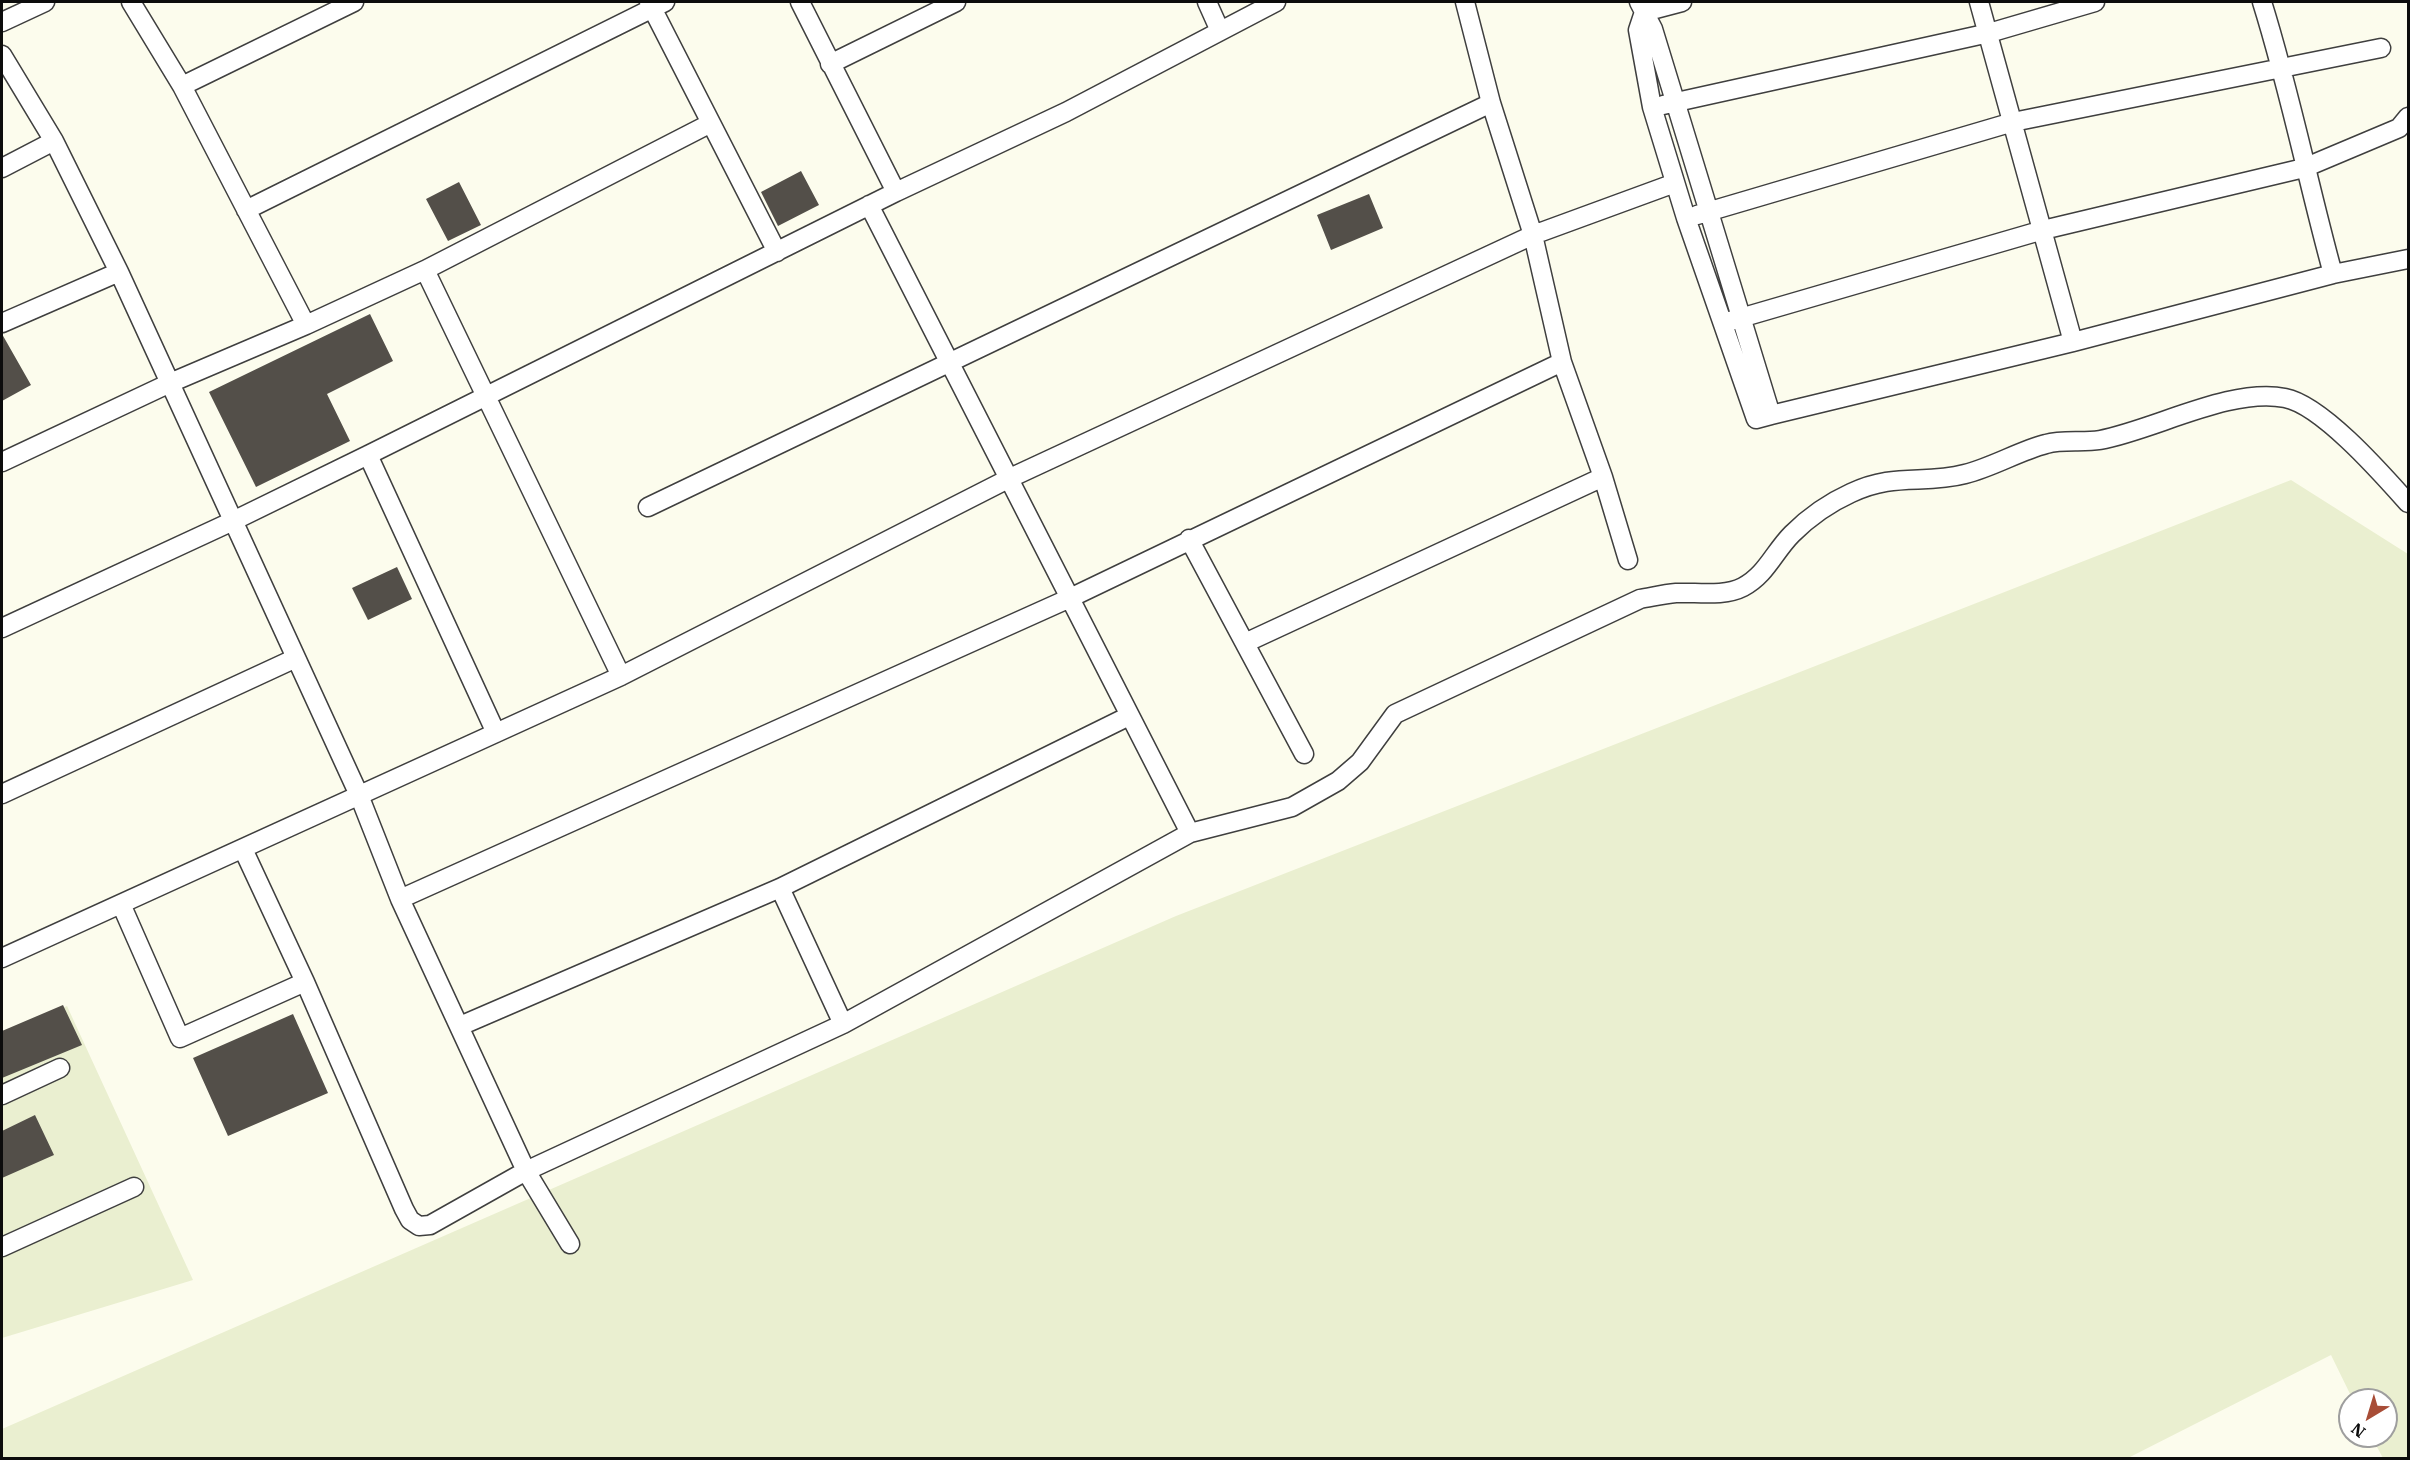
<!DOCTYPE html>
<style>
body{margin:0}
#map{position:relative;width:2410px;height:1460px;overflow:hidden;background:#fcfced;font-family:"IBM Plex Serif",serif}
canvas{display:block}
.frame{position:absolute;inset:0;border:3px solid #0c0c0c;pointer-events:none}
.north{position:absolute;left:2338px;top:1388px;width:60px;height:60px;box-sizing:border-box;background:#fff;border:2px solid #9e9e9e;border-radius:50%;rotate:218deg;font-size:16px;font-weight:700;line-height:24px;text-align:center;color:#0c0c0c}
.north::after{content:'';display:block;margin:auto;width:21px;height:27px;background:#a84d37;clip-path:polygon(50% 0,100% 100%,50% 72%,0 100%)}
</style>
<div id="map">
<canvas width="2410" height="1460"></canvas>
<div class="frame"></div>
<div class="north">N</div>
</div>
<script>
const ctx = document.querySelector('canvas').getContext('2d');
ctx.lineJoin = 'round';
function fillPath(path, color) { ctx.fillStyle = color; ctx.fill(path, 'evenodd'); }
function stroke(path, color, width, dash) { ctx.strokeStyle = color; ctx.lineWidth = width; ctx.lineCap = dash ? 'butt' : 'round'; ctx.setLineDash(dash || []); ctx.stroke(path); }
fillPath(new Path2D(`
 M2291,480L2408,554V1458H2383L2371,1436H2386V1400H2353L2331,1355L2128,1458H2V1429L1176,916Z
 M67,1006L193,1280L2,1338V1036Z`), '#eaefd0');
fillPath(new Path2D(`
 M801,171L819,205L778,226L761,192Z
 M459,182L481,225L448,241L426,199Z
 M1369,194L1383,228L1331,250L1317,215Z
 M370,314L393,361L327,394L350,441L256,487L209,392Z
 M2,334L31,385L2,401Z
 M397,567L412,599L368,620L352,588Z
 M63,1005L82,1045L2,1078V1031Z
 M293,1014L328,1093L228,1136L193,1058Z
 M35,1115L54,1155L2,1178V1131Z`), '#534f49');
const street = new Path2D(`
 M131,2L182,86L306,325
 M649,2L777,252
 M800,2L896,192
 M1207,2L1220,31
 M1465,2L1491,103L1533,235L1562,362L1603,477L1628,560
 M1639,2L1653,29L1771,415L1756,419L1686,218L1652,107L1638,30L1644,12
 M1979,2L2073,342
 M2262,2C2290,91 2308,183 2333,274
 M1644,12L1682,2
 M2,22L45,2
 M2,55L54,141L119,272L359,795L400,899L526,1171L570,1244
 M830,64L956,2
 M182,86L354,2
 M1663,105L1989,33L2095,2
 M2,168L54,141
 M246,210L665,2
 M1697,215L2013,122L2381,48
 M425,270L621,676
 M1730,321L2043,230L2304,168L2399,128L2408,117
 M2,323L119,272
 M1771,415L2073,342L2333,274L2408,259
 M368,455L496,733
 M2,462L170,383L306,325L425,270L711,123
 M648,507L1491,103
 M1189,539L1304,754
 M2,628L233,521L368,455L896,192L1066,112L1276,2
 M1245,643L1603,477
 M2,794L296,658
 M1190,833L1292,807L1338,781L1360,762L1395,714L1640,599C1652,597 1664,594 1676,593C1696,592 1724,597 1743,587C1766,575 1774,552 1792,534C1808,518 1829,503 1851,493C1895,472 1923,485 1965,474C1993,467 2019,451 2046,444C2063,439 2083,443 2100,440C2154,430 2231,387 2285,398C2322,405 2383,475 2408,503
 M243,849L305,982L404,1209L410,1220L419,1226L430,1225L526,1171L843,1024L1190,833L869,205
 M780,888L843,1024
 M400,899L1070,598L1562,362
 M121,904L180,1038L305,982
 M2,958L621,676L1010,478L1533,235L1675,183
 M460,1026L780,888L1129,716
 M2,1095L60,1068
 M2,1247L134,1187`);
stroke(street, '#3f3f3f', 21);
stroke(street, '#fff', 18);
</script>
